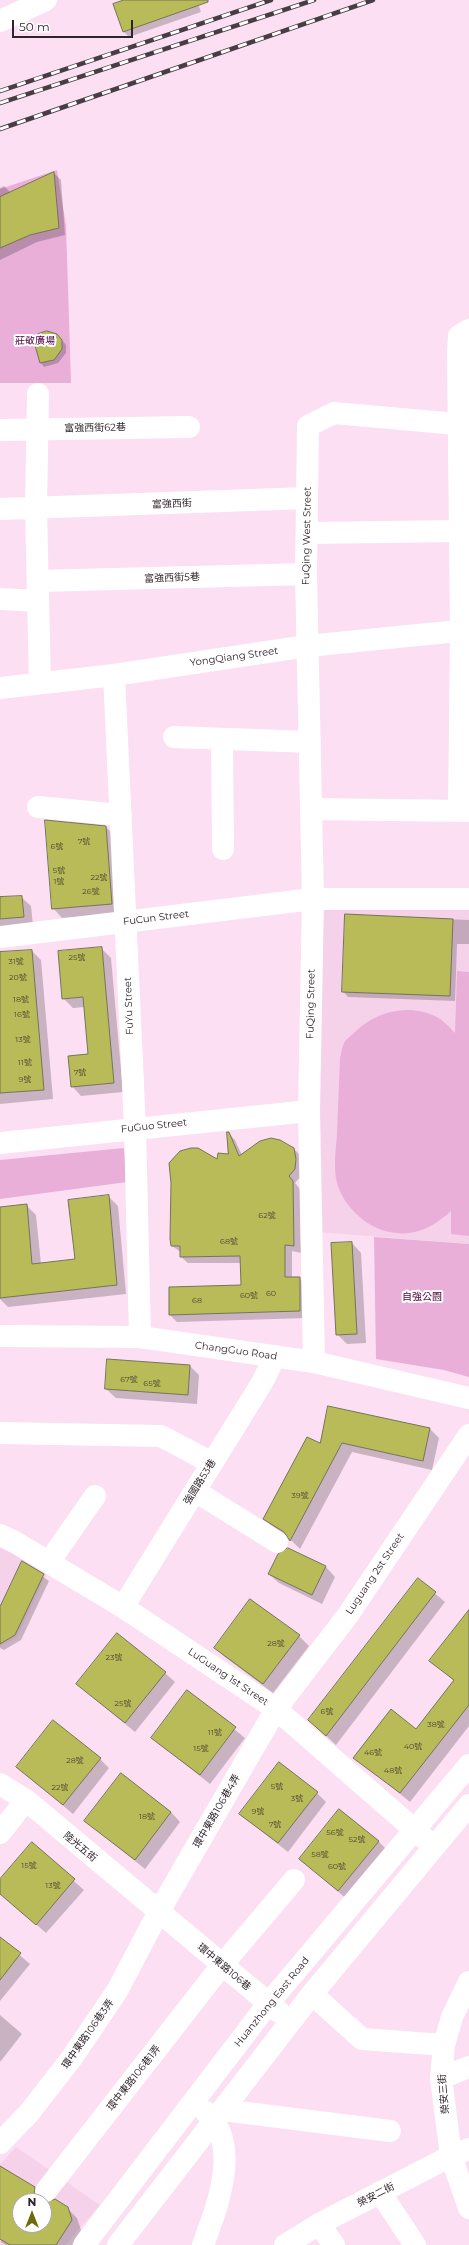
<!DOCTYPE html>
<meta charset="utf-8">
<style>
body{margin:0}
#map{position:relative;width:469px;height:2245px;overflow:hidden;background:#fcdff3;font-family:Montserrat,sans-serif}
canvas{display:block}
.north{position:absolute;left:12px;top:2193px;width:40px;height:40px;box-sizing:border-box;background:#fff;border:1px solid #aba7aa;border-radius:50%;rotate:0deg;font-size:11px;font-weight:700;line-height:16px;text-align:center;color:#2e242b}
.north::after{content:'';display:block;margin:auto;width:14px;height:18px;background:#6b6c0c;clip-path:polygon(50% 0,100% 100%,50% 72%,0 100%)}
.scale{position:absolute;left:12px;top:20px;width:121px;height:18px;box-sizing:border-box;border:2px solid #2e242b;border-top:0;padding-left:5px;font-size:12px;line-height:14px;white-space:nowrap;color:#2e242b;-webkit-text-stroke:3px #fff;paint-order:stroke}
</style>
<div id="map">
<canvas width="469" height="2245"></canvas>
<div class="north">N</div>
<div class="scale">50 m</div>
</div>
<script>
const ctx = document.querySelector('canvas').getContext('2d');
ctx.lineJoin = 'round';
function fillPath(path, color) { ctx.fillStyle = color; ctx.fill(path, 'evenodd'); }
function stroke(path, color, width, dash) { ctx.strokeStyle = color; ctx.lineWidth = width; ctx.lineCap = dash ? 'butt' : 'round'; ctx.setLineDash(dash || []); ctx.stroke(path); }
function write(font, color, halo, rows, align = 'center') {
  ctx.font = font + ' Montserrat,"Noto Sans TC",sans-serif'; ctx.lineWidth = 4; ctx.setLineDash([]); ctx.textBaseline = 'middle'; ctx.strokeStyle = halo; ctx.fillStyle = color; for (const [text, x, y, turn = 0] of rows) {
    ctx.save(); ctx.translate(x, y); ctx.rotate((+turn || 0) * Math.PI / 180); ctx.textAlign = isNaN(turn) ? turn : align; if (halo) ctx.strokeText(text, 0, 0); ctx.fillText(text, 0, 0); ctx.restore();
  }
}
fillPath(new Path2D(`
 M313,905L469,909V1244L317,1232Z
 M0,1548L49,1569L17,1638L0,1646Z
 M16,2147L100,2205L65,2245H0V2164ZM20,2201H44V2225H20Z`), '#f6d2ea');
fillPath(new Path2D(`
 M57,170L66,226L71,383H0V189Z
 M457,971L469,972V1236L451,1234V1211C431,1229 412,1238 385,1231C364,1225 343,1205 337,1183C333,1167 336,1150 337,1134C338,1109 339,1083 340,1058C341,1053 342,1047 344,1043C346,1039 352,1035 355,1032C376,1011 410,1003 437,1017C444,1021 449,1027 455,1033Z
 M124,1148L127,1182L0,1199V1160Z
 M374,1237L469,1244V1377L444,1370L376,1359Z`), '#e9afd8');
fillPath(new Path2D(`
 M127,0H197L201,12L129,37L123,31Z
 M54,173L61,180L65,235L37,242L0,260V188L4,186L11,193Z
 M61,339L66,345V353L58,363L44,367L41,363Z
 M106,827L116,837L121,913L62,918L53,908Z
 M21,897L31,906L33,926L0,929V898Z
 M346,915L469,920V944H457L455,1001L348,997L343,991Z
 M101,948L111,958L123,1092L81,1096L72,1086L89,1055L85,1007L73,1008L63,998Z
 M32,951L41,960L53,1099L0,1104V953Z
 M228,1133L235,1140L242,1155L294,1149L301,1156V1176L295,1183L300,1189L301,1253L292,1251V1278H299L306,1285L307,1318L177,1322L170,1315L242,1286L241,1263H188L181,1257V1252L172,1246L217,1161L229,1155Z
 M108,1196L118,1206L126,1294L8,1307L0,1299V1208L26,1205L36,1215L41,1264L76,1260Z
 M352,1243L361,1253L366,1343L347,1344L337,1334Z
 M190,1366L199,1375L197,1404L116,1398L106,1389Z
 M430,1429L439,1438L432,1470L352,1452L300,1549L289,1538L274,1528L264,1519L321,1445Z
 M288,1549L326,1567L335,1577L322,1604L279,1583L269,1574Z
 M22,1562L49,1581L21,1640L4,1650L0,1648V1609Z
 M418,1579L445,1602L336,1745L309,1720Z
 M251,1600L299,1636L309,1646L273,1693L225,1657L215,1648Z
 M469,1615V1726L410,1802L355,1757L417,1730L454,1681L431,1661Z
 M165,1673L175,1682L135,1732L77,1684Z
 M188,1692L245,1738L210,1784L152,1738Z
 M100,1759L109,1768L73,1814L17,1767Z
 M317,1793L326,1802L288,1852L240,1814Z
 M171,1812L180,1822L145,1869L85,1821Z
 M378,1841L388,1851L348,1900L300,1859Z
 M32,1844L84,1890L46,1933L0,1893V1881Z
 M0,1938L30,1964L0,2001Z
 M0,2015L22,2034L0,2062Z
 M0,2177L34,2188L44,2198V2201H20V2225H44V2204L67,2208L77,2218L81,2230L72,2245H6L1,2242Z`), '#0003');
const building = new Path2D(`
 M124,0H208V2L123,32L113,4Z
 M54,172L59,228L30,235L0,248V197Z
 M47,331L57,334L62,340V349L54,360L40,363L34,342L38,334Z
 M45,820L106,826L112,904L52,909Z
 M22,896L24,917L0,919V897Z
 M345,914L453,919L450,996L342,992Z
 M102,947L114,1083L71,1087L68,1056L88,1054L83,997L62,999L58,951Z
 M32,950L44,1090L0,1093V952Z
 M227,1132H229L239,1156L260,1141L271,1138L280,1140L294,1148L296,1159L295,1169L289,1176L293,1181L294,1246L285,1245V1277H300V1311L169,1315V1287L241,1285L240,1256L180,1257V1246H171L170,1239L171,1183L169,1163L180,1151L191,1148H198L217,1159L218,1153L228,1154Z
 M109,1195L117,1285L0,1298V1207L27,1204L32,1264L75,1259L68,1200Z
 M352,1242L357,1334L336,1335L331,1243Z
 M107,1359L190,1365L188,1395L105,1389Z
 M328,1406L430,1428L423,1461L342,1443L290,1541L284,1532L263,1519L307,1437L320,1443Z
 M288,1548L326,1566L312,1595L268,1574L278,1554Z
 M22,1561L44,1574L15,1635L0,1644V1607Z
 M418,1578L436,1592L326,1736L308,1720Z
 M250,1599L300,1635L263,1684L214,1648Z
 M469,1610V1705L400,1793L353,1758L391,1709L416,1729L454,1680L429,1661Z
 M117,1633L166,1672L125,1723L76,1684Z
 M187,1690L236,1727L200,1775L151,1738Z
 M53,1720L101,1758L63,1805L16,1767Z
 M279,1762L318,1792L278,1843L239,1814Z
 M121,1773L171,1812L135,1860L84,1821Z
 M339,1809L379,1841L338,1891L299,1859Z
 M32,1842L75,1879L36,1925L0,1894V1879Z
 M0,1937L21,1953L0,1980Z
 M0,2166L35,2187L34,2195L39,2201H20V2225H44V2203L55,2199L68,2207L72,2220L56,2245H10L0,2239Z`);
fillPath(building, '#b8bb58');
stroke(building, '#737559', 1);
stroke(new Path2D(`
 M458,353L459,336L469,330
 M38,394L36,508L40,683
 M0,430L189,427
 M0,509L307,498
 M307,533L459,531
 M38,581L306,574
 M0,599L38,601
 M114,675L135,1127L140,1337
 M0,688L114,675L307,646L469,630
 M174,737L310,742
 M222,739L223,849
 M38,807L121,815
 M312,809L469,811
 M459,811L461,631L458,353H469
 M0,937L313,899H469
 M0,1143L309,1111
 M0,1336L140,1337L314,1362L469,1398
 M314,1362L309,1111L313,899L306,574L308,426L334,413L457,424H469
 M0,1433L161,1436L212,1463
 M195,1491L277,1542
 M0,1535L13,1541L123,1607L276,1709L425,1839
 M49,1562L95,1496
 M123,1607L263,1381L275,1356
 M0,1784L26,1800L279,2012
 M0,1833L26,1800
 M469,1982L452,2017L444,2045L441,2078L451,2156L469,2208
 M312,1994L362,2039L444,2045
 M441,2078L469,2067
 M223,2110L390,2131
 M0,2143L29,2113L71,2059L117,1991L158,1913L276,1709L348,1615L469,1435
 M46,2191L222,1965L294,1880
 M380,2192L415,2245
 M319,2224L334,2245
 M84,2245L268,2004L469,1765
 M118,2245L312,1994L469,1805
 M203,2245C217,2207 242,2145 206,2112
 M285,2245L319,2224L451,2156L469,2149`), '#fff', 22);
stroke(new Path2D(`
 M0,21L46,0`), '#fff', 22);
const rail = new Path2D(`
 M0,91L271,0
 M0,103L314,0
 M0,129L373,0`);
stroke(rail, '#483c45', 4.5);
stroke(rail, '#fff', 3, [9]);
write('8px', '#504a36', null, [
 ["7號",84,842],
 ["6號",57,847],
 ["5號",59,871],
 ["22號",99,878],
 ["1號",59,882],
 ["26號",91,892],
 ["25號",77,958],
 ["31號",16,962],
 ["20號",18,978],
 ["18號",21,1000],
 ["16號",22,1015],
 ["13號",23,1040],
 ["11號",25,1063],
 ["7號",80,1073],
 ["9號",25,1080],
 ["62號",267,1216],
 ["68號",229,1242],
 ["60",271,1294],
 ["60號",249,1296],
 ["68",197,1301],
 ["67號",129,1380],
 ["65號",152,1384],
 ["39號",300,1496],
 ["28號",276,1644],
 ["23號",114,1658],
 ["25號",123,1704],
 ["6號",327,1712],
 ["38號",436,1725],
 ["11號",215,1733],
 ["40號",413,1747],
 ["15號",201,1749],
 ["46號",373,1753],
 ["28號",75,1761],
 ["48號",393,1771],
 ["5號",277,1787],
 ["22號",60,1788],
 ["3號",297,1799],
 ["9號",258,1812],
 ["18號",147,1817],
 ["7號",275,1825],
 ["56號",335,1833],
 ["52號",357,1840],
 ["58號",320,1855],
 ["15號",29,1866],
 ["60號",337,1867],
 ["13號",53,1886]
]);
write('10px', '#4c023e', '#fff', [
 ["莊敬廣場",35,341],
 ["自強公園",422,1297]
]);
write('10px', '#2e242b', '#fff', [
 ["富強西街62巷",95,428,-1],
 ["富強西街",172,504,-2],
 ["FuQing West Street",307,536,-89],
 ["富強西街5巷",172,578,-2],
 ["YongQiang Street",234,657,-8],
 ["FuCun Street",156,918,-7],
 ["FuQing Street",311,1004,-89],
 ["FuYu Street",129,1006,-92],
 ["FuGuo Street",154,1126,-6],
 ["ChangGuo Road",236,1351,8],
 ["強國路53巷",200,1482,-58],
 ["Luguang 2st Street",375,1574,-56],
 ["LuGuang 1st Street",228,1677,34],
 ["環中東路106巷4弄",217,1811,-60],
 ["陸光五街",80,1847,40],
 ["環中東路106巷",224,1967,40],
 ["Huanzhong East Road",272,2002,-51],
 ["環中東路106巷3弄",88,2034,-55],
 ["環中東路106巷1弄",134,2078,-52],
 ["榮安三街",444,2094,-95],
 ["榮安二街",376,2195,-27]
]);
</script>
